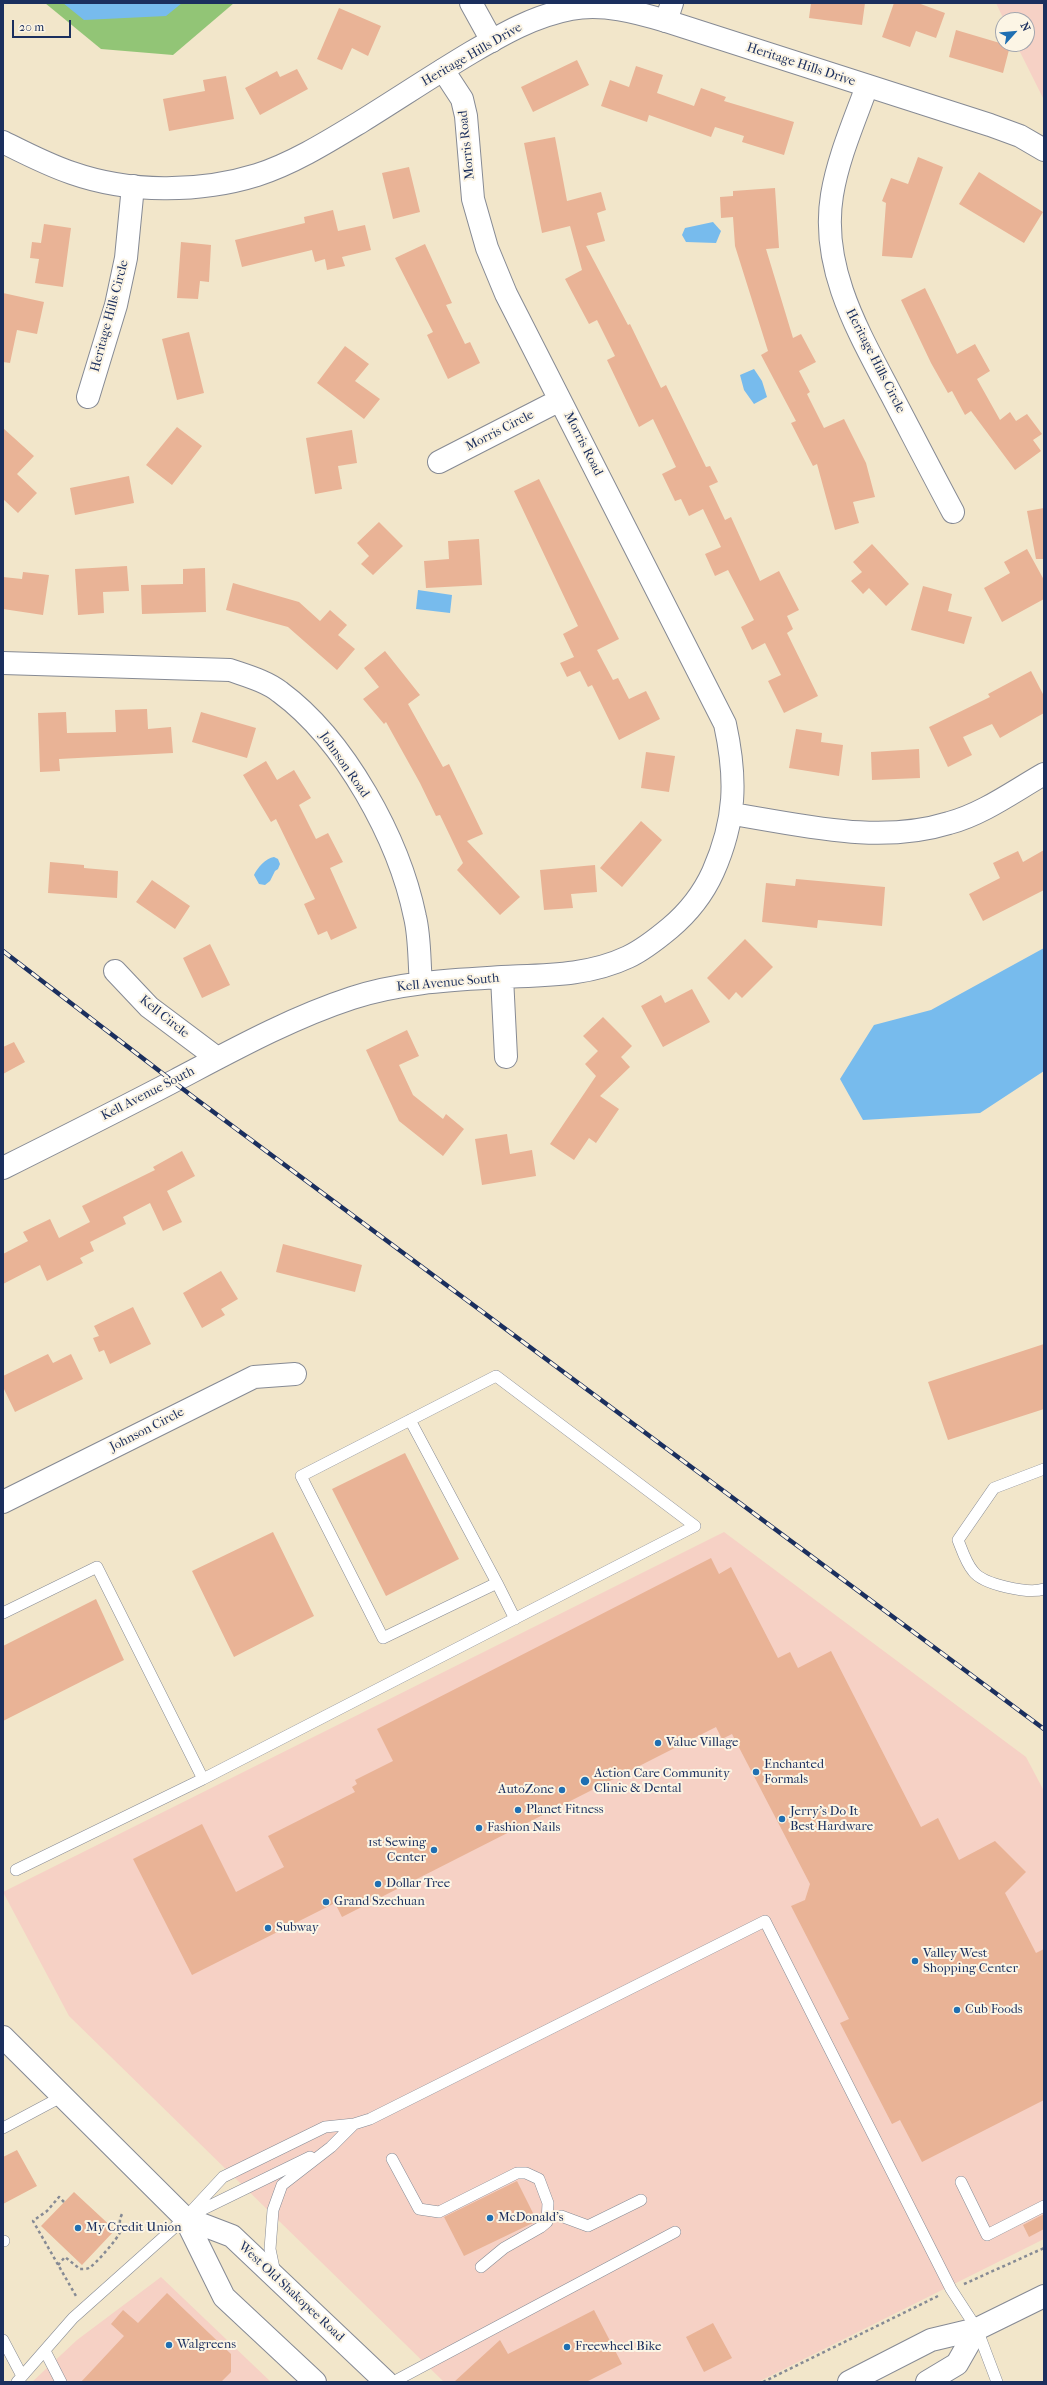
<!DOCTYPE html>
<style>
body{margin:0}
#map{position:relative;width:1047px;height:2385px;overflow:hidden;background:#f2e6ca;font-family:"IM FELL French Canon",serif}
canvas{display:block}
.frame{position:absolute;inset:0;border:4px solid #1b2f5e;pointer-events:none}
.north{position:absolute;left:995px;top:12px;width:40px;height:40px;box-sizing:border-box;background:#fcf5e5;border:1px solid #a2a6af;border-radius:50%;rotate:63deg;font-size:11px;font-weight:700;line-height:16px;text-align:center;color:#1b2f5e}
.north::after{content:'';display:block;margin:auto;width:14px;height:18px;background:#1f6fb2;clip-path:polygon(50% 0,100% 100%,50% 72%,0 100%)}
.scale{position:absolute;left:12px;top:20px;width:59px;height:18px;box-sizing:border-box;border:2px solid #1b2f5e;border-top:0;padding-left:5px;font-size:12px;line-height:14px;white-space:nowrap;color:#1b2f5e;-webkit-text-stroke:3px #fcf5e5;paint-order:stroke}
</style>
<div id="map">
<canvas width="1047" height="2385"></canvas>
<div class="frame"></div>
<div class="north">N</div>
<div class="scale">20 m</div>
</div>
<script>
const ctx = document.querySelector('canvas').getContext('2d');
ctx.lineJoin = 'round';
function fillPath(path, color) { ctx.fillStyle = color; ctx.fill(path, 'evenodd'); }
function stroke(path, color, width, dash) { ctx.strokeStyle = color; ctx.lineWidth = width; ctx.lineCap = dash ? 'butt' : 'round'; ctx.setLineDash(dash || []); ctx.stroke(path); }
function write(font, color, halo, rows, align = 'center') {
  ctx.font = font + ' "IM FELL French Canon",serif'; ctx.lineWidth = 4; ctx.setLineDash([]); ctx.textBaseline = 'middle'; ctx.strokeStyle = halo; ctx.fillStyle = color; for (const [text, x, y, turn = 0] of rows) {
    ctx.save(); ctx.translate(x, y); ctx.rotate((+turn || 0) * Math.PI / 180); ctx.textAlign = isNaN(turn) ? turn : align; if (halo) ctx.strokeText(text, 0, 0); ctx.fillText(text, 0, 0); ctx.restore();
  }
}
fillPath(new Path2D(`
 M996,3H1044V100L1016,44H1027V20H1004Z
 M724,1532L1026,1757L1044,1791V2239L758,2382H444L69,2016L3,1892Z
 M161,2277L271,2382H32L77,2340Z`), '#f6d1c5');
fillPath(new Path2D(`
 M45,3H234L173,55L101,49Z`), '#92c576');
fillPath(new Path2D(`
 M63,3H182L166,16L84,20Z
 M713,222L721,231L716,243L686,242L682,235L685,228Z
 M754,369L762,381L767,397L754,404L744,390L740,375Z
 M418,590L452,595L450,613L416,609Z
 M274,857L278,859L280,864L278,869L275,871L270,881L265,885L259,884L254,875C257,868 266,858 274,857Z
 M1044,948V1071L980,1113L863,1120L840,1079L874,1025L931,1010Z`), '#77bbed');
fillPath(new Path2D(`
 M811,3H865L862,25L809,18Z
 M894,3H918L945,13L936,38L916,31L910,47L882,37Z
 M339,8L381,26L368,56L352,48L342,70L317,59Z
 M956,30L1010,46L1003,73L949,57Z
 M577,60L589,85L533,112L521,87Z
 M636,66L663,75L657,93L694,106L701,88L726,97L724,101L794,122L784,155L742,142L744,136L715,127L711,137L649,115L647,122L601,106L610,80L629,87Z
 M297,69L308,89L260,115L245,88L277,71L280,77Z
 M226,76L234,119L169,131L163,99L205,91L203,80Z
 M555,137L567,201L601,192L606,210L597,213L605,241L586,246L628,325L630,324L661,388L666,385L706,467L710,466L718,482L709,486L725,520L731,517L760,581L779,571L799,610L787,616L793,629L787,633L818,696L784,713L768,681L781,675L765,643L752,650L741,627L754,620L728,570L715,576L705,554L721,547L703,509L689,516L681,499L675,501L662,474L676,467L653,419L639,427L607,360L615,356L597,320L589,324L565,279L582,270L570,226L542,233L524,143Z
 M918,157L943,167L912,258L882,256L886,203L882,201L891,178L908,184Z
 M409,167L420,212L393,219L382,173Z
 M979,172L1043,212L1024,243L959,204Z
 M775,188L779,248L766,249L793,338L801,334L816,362L799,371L810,392L807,394L824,428L844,419L866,463L875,497L853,502L859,523L835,530L817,464L813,466L791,423L796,421L761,355L768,351L735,246L733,217L721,218L720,197L733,196V191Z
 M333,210L338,231L365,225L371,250L342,257L345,266L327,270L325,259L315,262L312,250L242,267L235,240L305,223L304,217Z
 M44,224L71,228L63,287L35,283L39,259L30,258L32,242L41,243Z
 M181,242L211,245L209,282L200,281L198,299L177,298Z
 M425,244L452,303L446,305L465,344L470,342L480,363L448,379L427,335L433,332L395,258Z
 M925,288L957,354L975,344L990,371L977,379L1000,420L1010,412L1016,421L1027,414L1042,434L1033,440L1041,451L1015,470L971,411L965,415L952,391L948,393L931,363L901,300Z
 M3,293L44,302L37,334L17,330L10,363L3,362Z
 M189,332L204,393L177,400L162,339Z
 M345,346L369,364L355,381L380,399L364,419L317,383Z
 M177,427L202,446L172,485L146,465Z
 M3,428L34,456L17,474L37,493L18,513L3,499Z
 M352,430L357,463L338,466L342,489L315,494L306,438Z
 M129,476L134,503L75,515L70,488Z
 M539,479L619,639L597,650L613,680L618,678L629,699L646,691L660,719L619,740L592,685L588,687L580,671L567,677L560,663L574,657L563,634L578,626L514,491Z
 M1044,508V559H1036L1027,511Z
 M379,522L403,546L373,575L361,564L369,556L357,543Z
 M479,539L482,585L426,588L424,561L449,559L448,541Z
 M872,544L909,584L886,606L869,588L863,594L851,581L862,572L853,562Z
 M1027,549L1044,580V599L1002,622L984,588L1010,573L1004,562Z
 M127,566L129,591L103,592L104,613L78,615L75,569Z
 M205,568L206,612L142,614L141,585L183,584V569Z
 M23,572L49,575L43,615L3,609V577L22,579Z
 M233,583L299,602L320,621L330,610L347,625L338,635L355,649L337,670L288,627L226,610Z
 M923,586L952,594L948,611L972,617L964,644L911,630Z
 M385,651L420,695L408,704L443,767L449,764L483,834L467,841L520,897L500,915L457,870L463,863L440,815L436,816L420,783L386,722L384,724L363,699L379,687L364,668Z
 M1031,671L1044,696V713L1000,738L992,724L963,737L972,755L948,767L929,727L990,697L988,694Z
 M147,709L148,729L171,727L173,753L59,759L60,771L40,772L38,713L66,712L67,733L116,732L115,710Z
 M201,712L256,728L247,758L192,742Z
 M796,729L822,733L821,742L843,745L839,776L789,768Z
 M919,749L920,778L872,780L871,752Z
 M646,752L675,756L669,792L641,788Z
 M266,761L277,780L294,770L311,798L299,805L316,839L328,833L343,862L330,868L357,928L331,940L327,931L318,935L304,904L315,899L276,819L271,822L243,775Z
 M641,821L662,840L622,887L600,868Z
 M1044,850V890L983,921L969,894L1000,878L993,863L1018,851L1023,862Z
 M50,862L84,865V868L118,871L117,898L48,893Z
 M595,865L597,892L571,894L573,908L544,910L540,870Z
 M796,879L885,887L882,926L818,920L817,928L762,922L766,883L795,886Z
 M152,880L190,906L175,929L136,902Z
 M745,939L773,967L742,998L736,992L729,1000L707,978Z
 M210,944L230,985L202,998L183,958Z
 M692,989L710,1022L663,1047L641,1006L661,995L665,1003Z
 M603,1017L632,1046L621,1057L630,1067L600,1096L619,1109L596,1143L589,1138L574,1160L550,1144L596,1076L585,1064L598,1051L583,1036Z
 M407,1030L419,1056L399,1065L413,1095L443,1119L446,1114L464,1129L443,1156L399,1121L366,1050Z
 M14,1042L25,1062L3,1074V1047Z
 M507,1134L510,1154L532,1150L536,1176L482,1185L475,1139Z
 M182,1151L195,1176L167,1191L182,1222L163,1231L150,1203L123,1217L126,1224L90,1242L94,1251L80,1258L83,1263L47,1281L40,1265L3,1284V1254L28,1241L23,1232L50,1219L59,1238L90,1222L82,1206L155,1170L153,1167Z
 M283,1244L362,1265L355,1292L276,1272Z
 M221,1271L238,1299L221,1309L225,1315L202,1328L183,1293Z
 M133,1307L151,1344L110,1364L104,1350L99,1352L93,1338L99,1336L94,1326Z
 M1044,1344V1409L948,1440L928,1382Z
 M48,1354L53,1363L71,1354L83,1379L15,1412L3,1387V1376Z
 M405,1453L459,1559L386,1596L332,1489Z
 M273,1532L314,1616L234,1657L192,1571Z
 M711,1558L719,1574L731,1567L778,1658L790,1652L798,1668L831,1651L921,1827L938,1818L959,1860L995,1841L1026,1872L1005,1893L1036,1953L1044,1949V2100L922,2162L900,2120L892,2124L840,2023L849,2019L791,1906L805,1900L810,1884L732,1734L722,1739L716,1727L342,1917L335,1903L192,1975L133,1859L202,1824L236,1892L284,1867L268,1836L355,1792L352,1787L357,1784L355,1780L393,1761L377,1729Z
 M96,1599L124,1660L3,1721V1646Z
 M17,2150L37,2186L3,2204V2157Z
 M517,2181L537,2221L464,2256L444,2217Z
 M74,2192L115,2230L82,2265L41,2226Z
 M1044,2214V2229L1029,2237L1023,2225Z
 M167,2293L231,2354V2372L221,2382H81L124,2336L111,2324L123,2310L138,2323Z
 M594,2310L622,2364L586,2382H454L500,2340L508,2354Z
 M713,2323L732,2358L704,2372L686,2337Z`), '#e9b396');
const lane = new Path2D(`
 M1044,1469L994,1488L958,1540C962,1550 966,1563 973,1571C983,1585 1029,1594 1044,1589
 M497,1583L515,1619
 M3,1613L97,1567L203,1779L16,1870
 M203,1779L695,1526L496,1376L301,1476L383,1638L497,1583L410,1420
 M3,2128L63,2096
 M392,2159L419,2209L439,2212L517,2173H526L539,2179L548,2203L547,2222L541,2227L504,2248L481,2267
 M961,2182L987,2235L1044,2206
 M191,2215L310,2157
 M561,2216L588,2226L641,2200
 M3,2241H4
 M275,2273L270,2249L273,2210L282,2185L331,2147L354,2124
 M3,2340L22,2376
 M45,2351L61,2382
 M17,2382L73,2318L185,2218L223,2177L325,2127L354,2124L370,2119L765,1921L951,2289L977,2329L997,2382
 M393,2382L675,2232`);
const street = new Path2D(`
 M471,3L492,41
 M666,21L672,3
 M867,86C854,122 838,158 832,195C820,268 859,333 891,394C912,434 932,473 953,512
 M88,397L116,305L126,258L133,186
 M439,462L560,400
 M3,663L230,670C247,676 266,681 280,692C345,740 399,839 415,917C420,938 419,961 421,983
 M732,814C804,825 878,845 949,823C983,814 1014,791 1044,774
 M115,971L149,1007L217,1058
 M502,977L506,1057
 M3,1168C61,1139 119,1110 176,1080C233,1050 291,1018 352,998C401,982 452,980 502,977C545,975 588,976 628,957C643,950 658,938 670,928C689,912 703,894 713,872C736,820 737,779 725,724L506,294L487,248L473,199L466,116L462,99L443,70
 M3,1502L254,1377L295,1374`);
const secondary = new Path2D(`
 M3,142C25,153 48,165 72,173C129,193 199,193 257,175C294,163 329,141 362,121C399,98 435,74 472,52C503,34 534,16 571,9C603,3 636,12 666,21L990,125L1020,136L1044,150
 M3,2037L185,2218L224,2297L315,2382
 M185,2218L232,2236L386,2382
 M849,2382L931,2340L977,2329L1044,2296
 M927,2382L957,2364L977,2329`);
stroke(lane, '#868a94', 12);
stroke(street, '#868a94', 24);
stroke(secondary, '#868a94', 24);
stroke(new Path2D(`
 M64,2202L59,2197L47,2211L33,2221L76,2296
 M58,2265L65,2257L80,2269C83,2269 87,2269 89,2268C95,2265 119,2237 120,2232C121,2225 118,2222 122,2214
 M964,2284L1044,2248
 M763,2382L938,2296`), '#868a94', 2.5, [3, 3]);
stroke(lane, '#fff', 11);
stroke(street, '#fff', 22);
stroke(secondary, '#fff', 22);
const rail = new Path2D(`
 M3,951L192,1096L1044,1729`);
stroke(rail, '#1b2f5e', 4.5);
stroke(rail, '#fcf5e5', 3, [9]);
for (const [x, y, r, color] of [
 [658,1743,4,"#1f6fb2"],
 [756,1772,4,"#1f6fb2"],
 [585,1781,5,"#1f6fb2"],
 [562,1790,4,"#1f6fb2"],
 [518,1810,4,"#1f6fb2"],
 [782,1819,4,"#1f6fb2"],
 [479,1828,4,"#1f6fb2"],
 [434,1850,4,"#1f6fb2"],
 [378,1884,4,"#1f6fb2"],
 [326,1902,4,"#1f6fb2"],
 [268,1928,4,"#1f6fb2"],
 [915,1961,4,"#1f6fb2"],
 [957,2010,4,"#1f6fb2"],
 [490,2218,4,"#1f6fb2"],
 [78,2228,4,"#1f6fb2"],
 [169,2345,4,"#1f6fb2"],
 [567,2347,4,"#1f6fb2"]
]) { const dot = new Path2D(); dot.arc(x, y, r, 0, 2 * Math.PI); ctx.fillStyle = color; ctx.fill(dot); stroke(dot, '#fcf5e5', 1.5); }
write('13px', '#1b2f5e', '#fcf5e5', [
 ["Heritage Hills Drive",472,55,-30],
 ["Heritage Hills Drive",801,65,18],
 ["Morris Road",467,145,-96],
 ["Heritage Hills Circle",110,316,-75],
 ["Heritage Hills Circle",875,361,63],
 ["Morris Circle",500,431,-27],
 ["Morris Road",583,444,63],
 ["Johnson Road",344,765,55],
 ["Kell Avenue South",448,983,-5],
 ["Kell Circle",164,1017,39],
 ["Kell Avenue South",148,1094,-27],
 ["Johnson Circle",147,1430,-27],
 ["West Old Shakopee Road",291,2292,43]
]);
write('13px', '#1b2f5e', '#fcf5e5', [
 ["Value Village",666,1743],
 ["Enchanted",764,1765],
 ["Formals",764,1780],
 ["Action Care Community",594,1774],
 ["Clinic & Dental",594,1789],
 ["AutoZone",554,1790,"right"],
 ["Planet Fitness",526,1810],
 ["Jerry's Do It",790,1812],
 ["Best Hardware",790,1827],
 ["Fashion Nails",487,1828],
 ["1st Sewing",426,1843,"right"],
 ["Center",426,1858,"right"],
 ["Dollar Tree",386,1884],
 ["Grand Szechuan",334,1902],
 ["Subway",276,1928],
 ["Valley West",923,1954],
 ["Shopping Center",923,1969],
 ["Cub Foods",965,2010],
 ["McDonald's",498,2218],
 ["My Credit Union",86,2228],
 ["Walgreens",177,2345],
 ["Freewheel Bike",575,2347]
], 'left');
</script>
